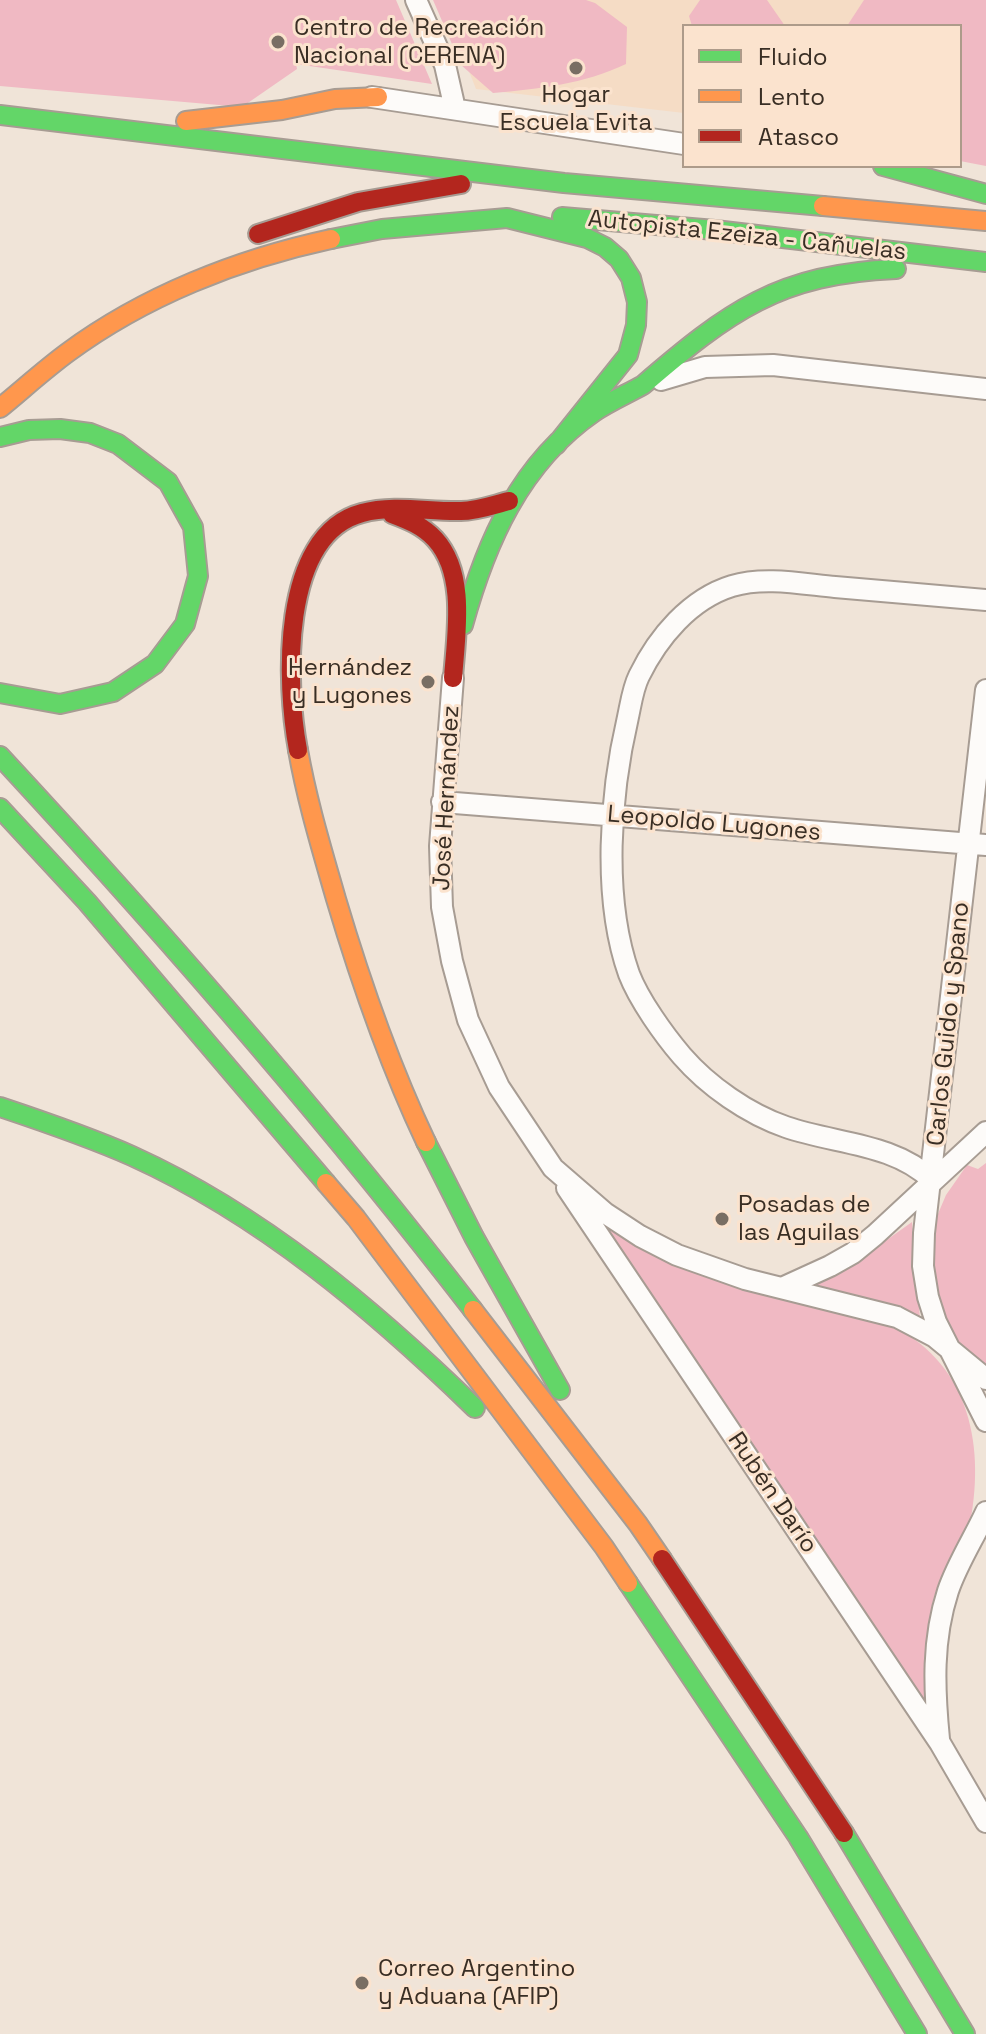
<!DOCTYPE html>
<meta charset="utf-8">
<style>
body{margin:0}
#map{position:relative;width:986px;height:2034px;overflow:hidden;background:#f0e4d8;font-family:"Space Grotesk",sans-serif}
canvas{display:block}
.legend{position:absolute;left:682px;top:24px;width:280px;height:144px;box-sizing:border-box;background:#fbe3ce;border:2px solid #ad9b8a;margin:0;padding:10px 14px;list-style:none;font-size:24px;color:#392e24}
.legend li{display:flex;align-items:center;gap:16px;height:40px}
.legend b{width:40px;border:2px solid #ad9b8a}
</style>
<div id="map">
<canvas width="986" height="2034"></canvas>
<ul class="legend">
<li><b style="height:10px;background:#63d668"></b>Fluido</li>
<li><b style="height:10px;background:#ff974d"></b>Lento</li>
<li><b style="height:10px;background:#b3261e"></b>Atasco</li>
</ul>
</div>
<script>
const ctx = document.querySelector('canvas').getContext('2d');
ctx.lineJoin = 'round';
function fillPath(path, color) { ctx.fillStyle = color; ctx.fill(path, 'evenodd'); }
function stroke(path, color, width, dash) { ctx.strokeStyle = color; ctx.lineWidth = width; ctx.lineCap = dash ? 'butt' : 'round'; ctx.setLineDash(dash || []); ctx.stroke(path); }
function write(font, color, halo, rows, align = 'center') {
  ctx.font = font + ' "Space Grotesk",sans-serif'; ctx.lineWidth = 6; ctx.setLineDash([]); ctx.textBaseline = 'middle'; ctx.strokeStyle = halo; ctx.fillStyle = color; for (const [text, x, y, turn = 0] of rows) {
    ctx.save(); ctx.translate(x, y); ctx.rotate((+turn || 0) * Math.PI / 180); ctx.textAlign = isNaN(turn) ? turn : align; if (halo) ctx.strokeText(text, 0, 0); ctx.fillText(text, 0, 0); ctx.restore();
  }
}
fillPath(new Path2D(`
 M435,0H986L960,26H684V113L476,89L459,46Z`), '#f5dcc5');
fillPath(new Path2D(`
 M0,0H396L432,84L296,64L297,69L242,107L0,86Z
 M433,0H586L595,3L627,27L626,64C584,84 539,89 493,93L461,65Z
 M700,0H767L785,26H692L689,16Z
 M864,0H986V166L960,161V26H847Z
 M986,1163V1369L964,1351L946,1321L933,1287L932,1228L946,1195L967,1165L978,1169Z
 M912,1222L920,1319L811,1284L860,1259Z
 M605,1228L701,1274L894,1327C971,1366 986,1449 969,1529C960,1549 944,1567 937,1588C925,1620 926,1670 926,1704Z`), '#f0b9c3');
const street = new Path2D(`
 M416,0L445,65L455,109
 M372,97L684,144
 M661,380L705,367L773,365L986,389
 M453,678L440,846L442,907L452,961L468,1020L499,1087L553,1168L605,1213L640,1236L677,1255L745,1279L897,1317L935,1337L986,1379
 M986,690L924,1233L923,1266L928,1297L936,1322L986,1421
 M442,802L986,845
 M932,1180C894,1143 835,1144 786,1127C748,1114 708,1086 682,1056C664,1035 639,1000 629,974C602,898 610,794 628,717C631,703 633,688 639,676C658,637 690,599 732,586C764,576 803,584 835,587C885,591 936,596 986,600
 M567,1188L940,1743L986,1822
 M784,1287L830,1266L853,1253L875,1235L986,1132
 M939,1739C934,1688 932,1640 948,1591C957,1564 974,1538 986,1512`);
const fast = new Path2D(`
 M0,115L564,183L823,206
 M883,166L986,194
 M562,217L715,230L986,262
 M331,239L382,229L507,218L587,238L605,247L619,259L631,278L637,302L636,325L628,355L556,445
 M643,385C729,311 779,274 896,269
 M0,437L29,430L60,429L90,433L118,444L168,482L193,527L198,576L185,624L155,664L113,692L60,704L0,693
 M463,625C486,542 520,463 594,412C609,402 627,394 643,385
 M0,756C165,934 325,1118 473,1310
 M0,808L87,902L326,1183
 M0,1107C45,1122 89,1137 132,1156C262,1215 373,1309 475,1408
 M426,1142L474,1237L560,1390
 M628,1583L798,1837L917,2034
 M844,1833L965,2034`);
const slow = new Path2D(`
 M186,121L282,110L335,99L378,97
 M823,206L986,221
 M0,408C22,390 44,370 67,353C144,296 238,259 331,239
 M298,750C307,801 322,850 336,899C361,983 389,1064 426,1142
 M326,1183L356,1218L604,1547L628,1583
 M473,1310L638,1524L662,1559`);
const jam = new Path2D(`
 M258,234L358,202L461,184
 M392,514C408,520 423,526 435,539C467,574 456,635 453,678
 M298,750C286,686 279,535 362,513C395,504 428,512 461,511C477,511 493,505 509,501
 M662,1559L844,1833`);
stroke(street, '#a79c93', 24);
stroke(fast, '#a79c93', 22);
stroke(slow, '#a79c93', 22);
stroke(jam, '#a79c93', 22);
stroke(street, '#fdfbf9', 20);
stroke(fast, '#63d668', 18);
stroke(slow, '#ff974d', 18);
stroke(jam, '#b3261e', 18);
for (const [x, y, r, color] of [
 [278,42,8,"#796e63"],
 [576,68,8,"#796e63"],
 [428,682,8,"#796e63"],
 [722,1219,8,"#796e63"],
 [362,1983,8,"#796e63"]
]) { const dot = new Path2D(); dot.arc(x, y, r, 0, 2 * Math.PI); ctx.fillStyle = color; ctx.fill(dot); stroke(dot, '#fbe3ce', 3); }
write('24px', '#392e24', '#fbe3ce', [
 ["Centro de Recreación",294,28],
 ["Nacional (CERENA)",294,56],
 ["Hogar",576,95,"center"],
 ["Escuela Evita",576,123,"center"],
 ["Hernández",412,668,"right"],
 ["y Lugones",412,696,"right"],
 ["Posadas de",738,1205],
 ["las Aguilas",738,1233],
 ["Correo Argentino",378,1969],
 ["y Aduana (AFIP)",378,1997]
], 'left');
write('24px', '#392e24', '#fbe3ce', [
 ["Autopista Ezeiza - Cañuelas",747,236,6],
 ["José Hernández",447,798,-87],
 ["Leopoldo Lugones",714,824,5],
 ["Carlos Guido y Spano",949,1024,-84],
 ["Rubén Darío",772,1493,56]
]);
</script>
